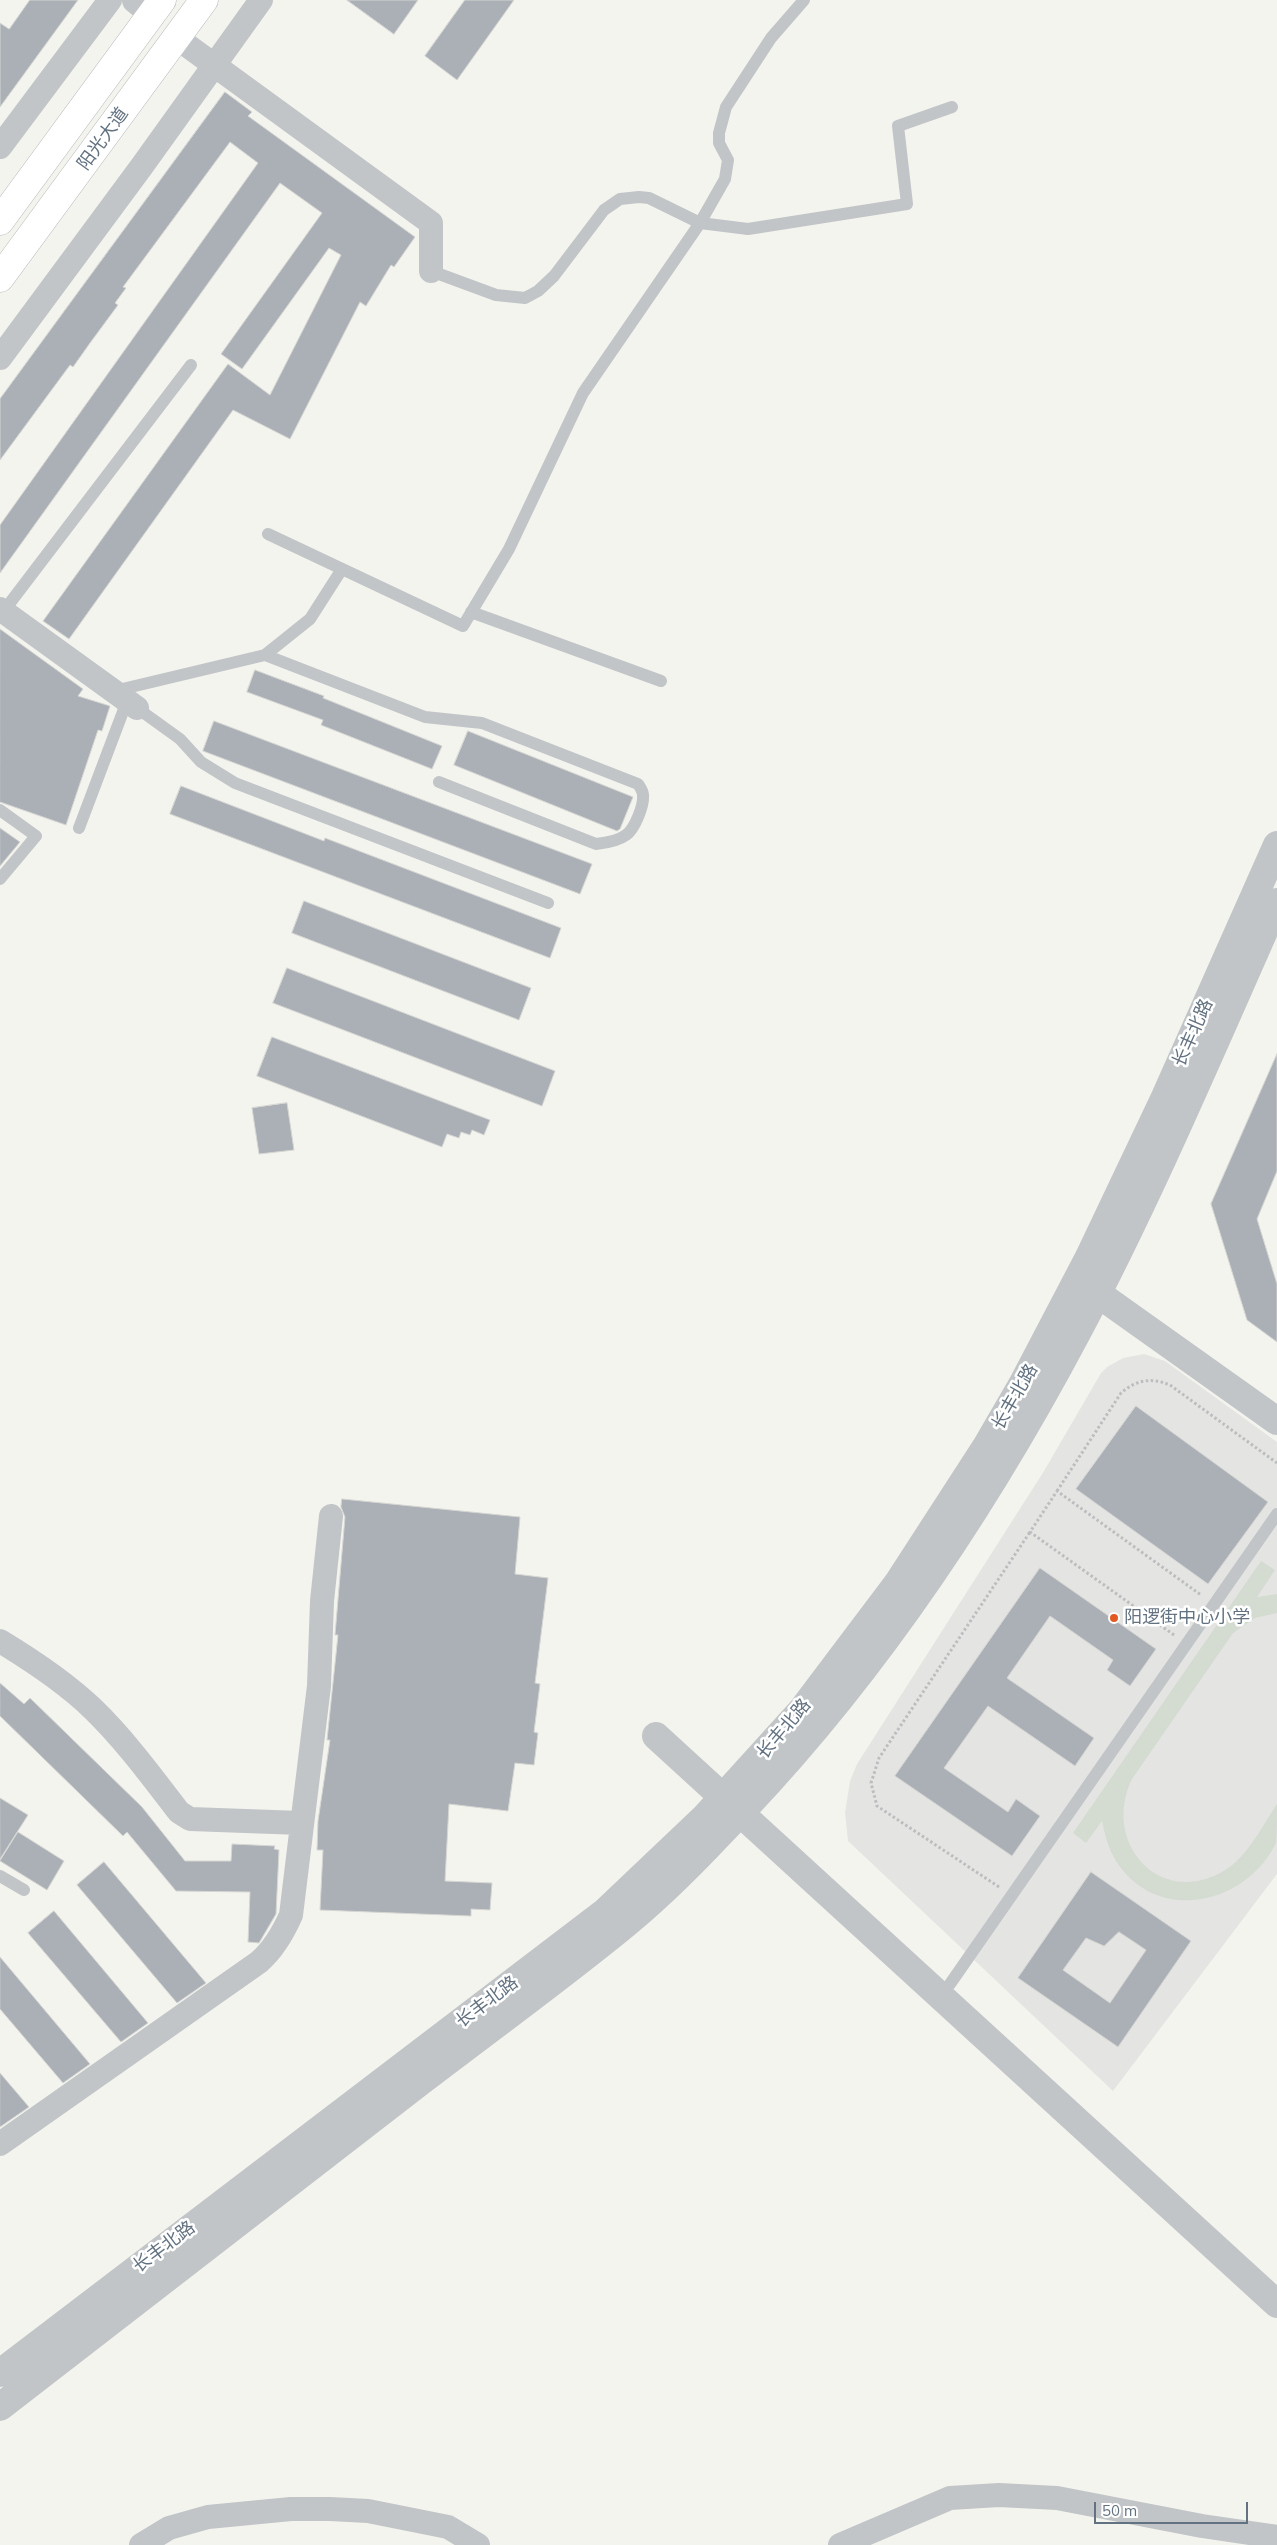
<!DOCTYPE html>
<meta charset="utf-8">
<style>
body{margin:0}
#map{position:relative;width:1277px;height:2545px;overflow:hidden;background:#f4f4ef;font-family:Mulish,sans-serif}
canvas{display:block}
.scale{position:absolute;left:1094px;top:2502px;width:154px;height:22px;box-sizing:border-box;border:2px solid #637281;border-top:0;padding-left:6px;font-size:15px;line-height:18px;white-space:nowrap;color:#637281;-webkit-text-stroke:4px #fff;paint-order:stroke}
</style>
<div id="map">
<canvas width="1277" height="2545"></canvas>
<div class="scale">50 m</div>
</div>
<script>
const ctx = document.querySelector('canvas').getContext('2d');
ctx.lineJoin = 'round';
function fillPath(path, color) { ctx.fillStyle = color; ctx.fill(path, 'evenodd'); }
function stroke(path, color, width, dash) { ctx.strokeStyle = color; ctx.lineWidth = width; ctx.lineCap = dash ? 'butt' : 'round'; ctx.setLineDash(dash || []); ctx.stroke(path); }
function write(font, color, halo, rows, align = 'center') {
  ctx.font = font + ' Mulish,"Noto Sans SC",sans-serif'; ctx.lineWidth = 5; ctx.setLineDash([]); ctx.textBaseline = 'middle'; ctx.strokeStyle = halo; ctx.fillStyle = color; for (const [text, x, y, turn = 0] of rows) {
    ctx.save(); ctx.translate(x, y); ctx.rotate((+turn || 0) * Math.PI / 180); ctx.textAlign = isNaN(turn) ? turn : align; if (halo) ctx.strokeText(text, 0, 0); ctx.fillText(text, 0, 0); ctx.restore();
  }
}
fillPath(new Path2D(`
 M1144,1354L1165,1361L1277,1442V1874L1113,2091L848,1841L845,1813L850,1781L857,1764L1044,1471L1101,1373L1107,1367L1123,1358Z`), '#e4e5e3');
fillPath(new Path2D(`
 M1261,1561L1275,1570L1257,1597L1277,1594V1613L1255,1618L1233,1633L1132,1779C1102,1840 1156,1905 1218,1874C1245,1862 1261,1828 1277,1804C1277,1815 1277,1833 1276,1843C1246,1905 1157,1925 1116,1861C1108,1848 1105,1835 1102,1821L1086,1843L1073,1833Z`), '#d4dbd1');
const building = new Path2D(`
 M30,0H78L0,107V23L9,29Z
 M347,0H418L394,34Z
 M465,0H514L457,80L425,56Z
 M225,92L252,112L248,116L415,237L394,267L391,265L366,306L360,302L290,439L233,410L69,639L43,621L228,364L270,395L341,255L329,248L242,369L221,354L322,213L280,183L0,573V525L258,163L230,142L123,287L126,288L115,303L118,305L90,343L73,367L70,365L0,460V399Z
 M0,629L83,689L78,696L110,706L102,731L98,730L66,825L0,802Z
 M255,670L324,696L323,698L442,746L432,769L321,725L323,720L247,692Z
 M214,721L592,864L580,894L203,751Z
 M468,731L633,797L620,829L617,831L454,765Z
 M181,786L324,841L325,838L561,928L550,958L170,814Z
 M0,828L20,842L0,866Z
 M304,901L531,988L519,1020L292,933Z
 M287,968L555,1071L542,1106L273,1003Z
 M272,1037L490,1120L484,1135L472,1130L470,1135L461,1132L459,1138L447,1134L442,1147L257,1076Z
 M1277,1054V1171L1257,1219L1277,1284V1342L1247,1320L1211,1204Z
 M287,1103L294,1150L259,1154L252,1108Z
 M1136,1406L1268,1502L1208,1584L1076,1489Z
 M342,1499L520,1517L515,1574L548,1578L535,1683L540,1684L534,1732L538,1733L534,1765L515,1763L508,1811L449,1804L445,1881L492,1883L490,1910L471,1909V1916L320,1910L323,1850H317L318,1821L330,1740H327L338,1635H335L345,1517L341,1507Z
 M1040,1568L1156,1649L1130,1686L1107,1670L1113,1660L1050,1616L1007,1678L1094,1738L1075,1766L988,1706L944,1768L1008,1812L1016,1799L1040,1816L1012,1856L895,1776Z
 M0,1683L24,1704L30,1698L142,1807L185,1861H231L232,1844L275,1846L274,1849L279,1850L276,1914L259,1943L248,1942L250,1892L176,1891L127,1832L123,1836L0,1716Z
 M0,1798L28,1815L0,1859Z
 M18,1832L64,1861L47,1890L0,1861Z
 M104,1862L206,1983L177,2003L77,1885Z
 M1091,1872L1191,1941L1118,2047L1018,1978ZM1119,1932L1146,1950L1110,2003L1063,1970L1086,1938L1104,1946Z
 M54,1911L148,2023L121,2042L28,1933Z
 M0,1957L90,2064L63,2083L0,2009Z
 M0,2073L29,2107L0,2127Z`);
fillPath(building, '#aab0b6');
stroke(building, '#d5d5d2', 1);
const secondary = new Path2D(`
 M0,221L162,0
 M0,278L204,0`);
stroke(secondary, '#b4b8bc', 29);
stroke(new Path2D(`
 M1057,1491L1121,1393C1136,1380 1151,1377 1170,1385L1277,1463
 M1174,1635L1030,1532L1057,1491L1201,1595
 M999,1887L877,1806L871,1783L879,1758L1030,1532`), '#bbbdbf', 3, [2.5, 2.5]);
stroke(new Path2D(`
 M431,271L496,295L525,298L538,291L554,276L604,210L620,199L639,197L649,198L700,223L748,229L907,204L898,126L952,107
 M268,534L463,626L509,549L583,393L700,223L725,179L728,160L719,143V133L726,107L771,38L804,0
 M3,612L191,365
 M471,612L661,681
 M265,655L425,717L482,723L638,784C640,787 643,791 643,795C644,805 635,829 626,835C618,841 606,843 596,844L439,782
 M114,691L265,655L310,619L342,569
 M137,708L180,739L201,762L235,783L548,903
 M0,810L36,836L0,879
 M79,828L127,701
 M0,1876L24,1890
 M950,1984L1277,1514`), '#c1c5c8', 12);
stroke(new Path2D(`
 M177,38L431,223V271
 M0,147L110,0
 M0,358L142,166L261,0
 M0,609L137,708
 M0,1641C33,1661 65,1682 93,1709C125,1740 152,1777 179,1812L190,1819L301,1823
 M0,2144L259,1962C274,1949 283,1933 291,1915L319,1686L322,1601L331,1516
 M141,2545L169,2528L208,2517L291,2509H330L368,2511L448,2527L478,2545
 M840,2545L950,2498L999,2495L1057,2498L1202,2526L1277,2537`), '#c1c5c8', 24);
stroke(new Path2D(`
 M136,0L152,13
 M1097,1293L1277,1421
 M656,1736L1277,2304
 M0,2373L605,1912L705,1817L802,1710L897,1584L987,1445L1023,1383L1089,1257L1165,1097L1277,845
 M0,2407C141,2298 283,2188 424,2079C488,2030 554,1982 617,1931C654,1902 688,1868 720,1834C864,1688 981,1514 1077,1333C1151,1193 1213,1046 1277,902`), '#c1c5c8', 28);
stroke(secondary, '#fff', 28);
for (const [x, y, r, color] of [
 [1114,1618,5,"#e25921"]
]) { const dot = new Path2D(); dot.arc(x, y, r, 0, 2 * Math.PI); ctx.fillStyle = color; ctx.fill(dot); stroke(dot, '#fff', 2); }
write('18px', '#637281', '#fff', [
 ["阳光大道",103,139,-54],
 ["长丰北路",1193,1033,-66],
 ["长丰北路",1015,1397,-60],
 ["长丰北路",784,1729,-50],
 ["长丰北路",487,2002,-37],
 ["长丰北路",164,2247,-37]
]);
write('18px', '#637281', '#fff', [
 ["阳逻街中心小学",1124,1618]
], 'left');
</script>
